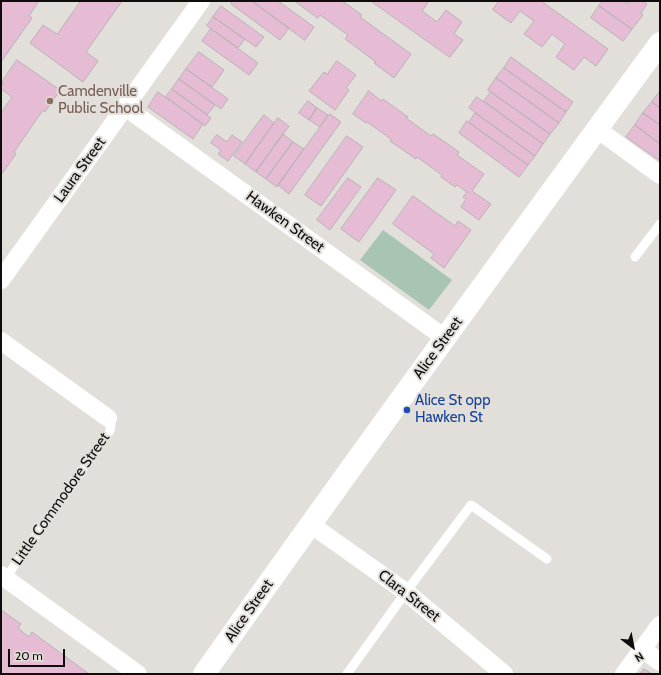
<!DOCTYPE html>
<style>
body{margin:0}
#map{position:relative;width:661px;height:675px;overflow:hidden;background:#e2deda;font-family:Cabin,sans-serif}
canvas{display:block}
.frame{position:absolute;inset:0;border:2px solid #0e0d0c;pointer-events:none}
.north{position:absolute;left:613px;top:627px;width:40px;height:40px;-webkit-text-stroke:3px #e2deda;paint-order:stroke;rotate:148deg;font-size:11px;font-weight:700;line-height:16px;text-align:center;color:#0e0d0c}
.north::after{content:'';display:block;margin:auto;width:14px;height:18px;background:#0e0d0c;clip-path:polygon(50% 0,100% 100%,50% 72%,0 100%)}
.scale{position:absolute;left:8px;top:649px;width:57px;height:18px;box-sizing:border-box;border:2px solid #0e0d0c;border-top:0;padding-left:5px;font-size:12px;line-height:14px;white-space:nowrap;color:#0e0d0c;-webkit-text-stroke:3px #e2deda;paint-order:stroke}
</style>
<div id="map">
<canvas width="661" height="675"></canvas>
<div class="frame"></div>
<div class="north">N</div>
<div class="scale">20 m</div>
</div>
<script>
const ctx = document.querySelector('canvas').getContext('2d');
ctx.lineJoin = 'round';
function fillPath(path, color) { ctx.fillStyle = color; ctx.fill(path, 'evenodd'); }
function stroke(path, color, width, dash) { ctx.strokeStyle = color; ctx.lineWidth = width; ctx.lineCap = dash ? 'butt' : 'round'; ctx.setLineDash(dash || []); ctx.stroke(path); }
function write(font, color, halo, rows, align = 'center') {
  ctx.font = font + ' Cabin,sans-serif'; ctx.lineWidth = 4; ctx.setLineDash([]); ctx.textBaseline = 'middle'; ctx.strokeStyle = halo; ctx.fillStyle = color; for (const [text, x, y, turn = 0] of rows) {
    ctx.save(); ctx.translate(x, y); ctx.rotate((+turn || 0) * Math.PI / 180); ctx.textAlign = isNaN(turn) ? turn : align; if (halo) ctx.strokeText(text, 0, 0); ctx.fillText(text, 0, 0); ctx.restore();
  }
}
fillPath(new Path2D(`
 M383,230L452,280L429,310L360,260Z`), '#a7c5b2');
const building = new Path2D(`
 M1,1H39L29,16L32,18L1,62Z
 M81,1H122L86,52L98,61L83,82L30,43L43,25L57,34Z
 M233,1H252L289,28L280,40L231,4Z
 M252,1H278L314,27L305,40Z
 M295,1H342L362,15L360,17L411,54L394,78L374,63L376,62L345,39L348,35L320,15L318,18Z
 M371,1H429L422,11L437,22L446,10L462,22L454,34L463,40L450,57Z
 M499,1H541L608,49L596,66L584,57L574,70L556,57L565,44L552,34L542,47L524,34L534,21L520,11L511,23L493,10Z
 M602,1H623L628,4L630,1H643L647,4L641,13L643,15L632,29L599,6Z
 M221,6L264,37L256,47L213,17Z
 M599,6L632,29L623,41L591,18Z
 M213,17L245,39L238,48L207,26Z
 M211,29L258,63L249,75L202,41Z
 M199,52L224,70L212,87L186,69Z
 M511,57L573,102L566,112L504,68Z
 M17,60L60,90L45,112L43,110L14,152L16,154L1,175V113L12,97L1,89V86L3,83L2,82Z
 M337,61L356,75L346,88L349,90L335,110L309,91L324,72L327,74Z
 M504,68L566,112L559,123L496,78Z
 M186,69L228,99L221,109L179,79Z
 M496,78L559,123L550,134L488,90Z
 M179,79L215,105L207,115L172,89Z
 M172,89L211,118L205,126L166,97Z
 M369,91L381,101L383,99L408,117L406,118L431,136L433,134L459,152L457,155L484,174L472,191L491,204L479,220L461,207L466,199L463,197L467,192L457,185L455,187L441,177L442,175L417,157L416,159L390,141L391,139L367,122L366,123L353,114Z
 M660,91V108L652,102Z
 M158,92L203,124L193,139L148,107Z
 M491,92L550,134L543,144L484,101Z
 M477,97L543,144L535,156L469,108Z
 M308,101L317,108L309,120L299,113Z
 M652,102L660,108V125L643,113Z
 M317,108L328,115L320,127L309,120Z
 M475,113L535,156L528,165L469,123Z
 M643,113L660,125V144L635,125Z
 M330,114L341,122L289,194L278,185Z
 M264,115L274,123L245,164L234,156Z
 M278,118L289,126L256,172L245,164Z
 M467,121L528,165L519,177L459,133Z
 M635,125L660,144V161L626,137Z
 M283,134L293,142L266,179L256,172Z
 M217,135L227,142L232,135L242,142L228,161L218,154L221,150L211,143Z
 M347,136L363,147L321,206L305,195Z
 M293,142L304,149L277,187L266,179Z
 M348,178L361,187L330,230L317,220Z
 M378,178L396,190L359,242L341,229Z
 M413,196L455,226L458,221L471,230L444,268L431,258L434,254L393,224Z
 M1,610L21,624L18,628L29,637L32,632L89,674H1Z
 M644,669L652,674H640Z`);
fillPath(building, '#e6bcd5');
stroke(building, '#b7b2b5', 1);
stroke(new Path2D(`
 M635,257L660,224
 M6,579L14,566L108,434C112,428 112,423 108,418
 M347,674L406,592L471,505L547,559`), '#fff', 9);
stroke(new Path2D(`
 M125,107L445,338
 M597,129L660,175
 M1,280L201,1
 M1,341L108,418
 M310,524L406,592L504,674
 M1,575L138,674
 M642,649L660,662
 M624,674L660,625`), '#fff', 18);
stroke(new Path2D(`
 M204,674C354,462 507,252 660,43`), '#fff', 22);
for (const [x, y, r, color] of [
 [50,101,4,"#8d6e63"],
 [407,410,4,"#1a4fb4"]
]) { const dot = new Path2D(); dot.arc(x, y, r, 0, 2 * Math.PI); ctx.fillStyle = color; ctx.fill(dot); stroke(dot, '#e2deda', 1.5); }
write('15px', '#785e54', '#e2deda', [
 ["Camdenville",58,92],
 ["Public School",58,109]
], 'left');
write('15px', '#0e0d0c', '#e2deda', [
 ["Laura Street",80,170,-54],
 ["Hawken Street",285,222,36],
 ["Alice Street",438,348,-54],
 ["Little Commodore Street",61,499,-55],
 ["Clara Street",409,596,38],
 ["Alice Street",249,611,-55]
]);
write('15px', '#164399', '#e2deda', [
 ["Alice St opp",415,401],
 ["Hawken St",415,418]
], 'left');
</script>
